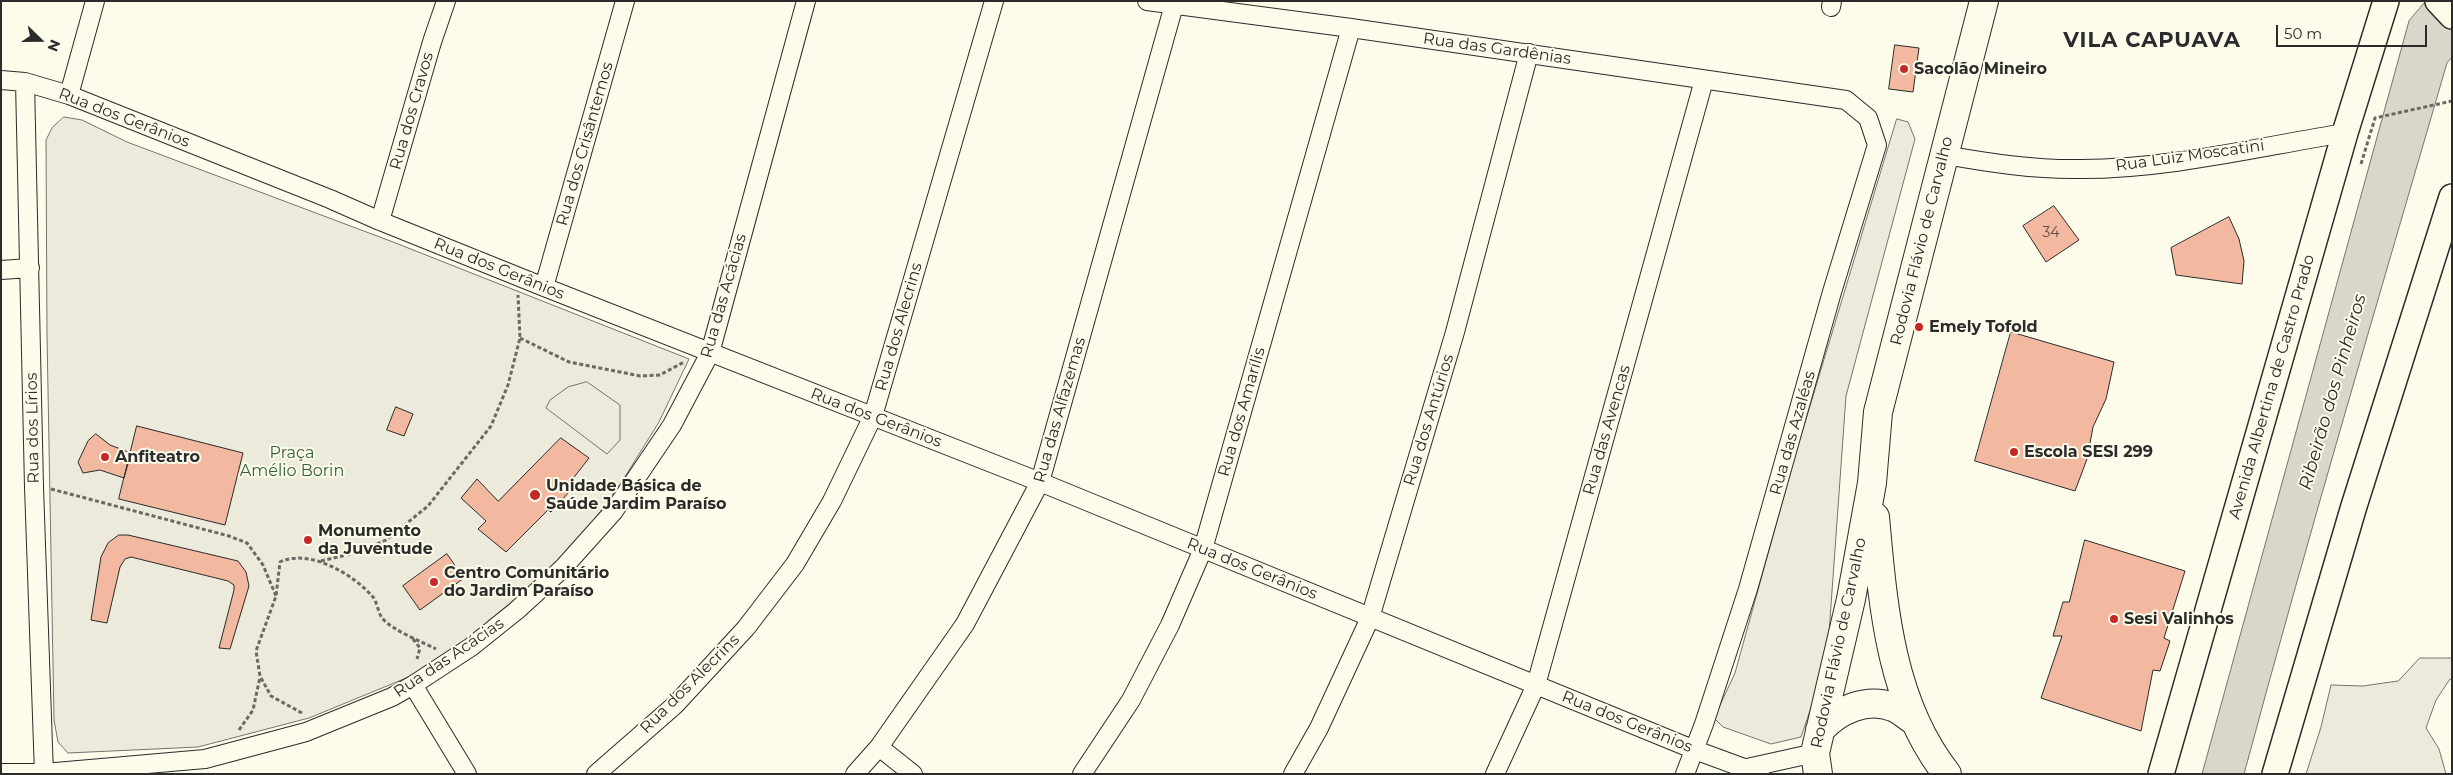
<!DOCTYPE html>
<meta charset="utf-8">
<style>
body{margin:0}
#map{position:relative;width:2453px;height:775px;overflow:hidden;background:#fdfbea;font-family:Montserrat,sans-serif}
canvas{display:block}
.frame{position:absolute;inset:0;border:2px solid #2b2b2b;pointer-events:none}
.north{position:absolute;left:15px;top:15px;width:50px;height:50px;-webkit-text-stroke:4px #fdfbea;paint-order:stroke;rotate:112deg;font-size:14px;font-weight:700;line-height:20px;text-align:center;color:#2b2b2b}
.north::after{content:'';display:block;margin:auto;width:18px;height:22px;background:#2b2b2b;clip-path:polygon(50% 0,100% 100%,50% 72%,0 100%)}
.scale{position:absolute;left:2276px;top:25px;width:151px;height:22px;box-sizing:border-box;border:2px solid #2b2b2b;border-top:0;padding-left:6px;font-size:15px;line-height:18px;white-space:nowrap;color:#2b2b2b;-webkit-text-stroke:4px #fdfbea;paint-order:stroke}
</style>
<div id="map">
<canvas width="2453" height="775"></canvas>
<div class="frame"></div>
<div class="north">N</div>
<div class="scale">50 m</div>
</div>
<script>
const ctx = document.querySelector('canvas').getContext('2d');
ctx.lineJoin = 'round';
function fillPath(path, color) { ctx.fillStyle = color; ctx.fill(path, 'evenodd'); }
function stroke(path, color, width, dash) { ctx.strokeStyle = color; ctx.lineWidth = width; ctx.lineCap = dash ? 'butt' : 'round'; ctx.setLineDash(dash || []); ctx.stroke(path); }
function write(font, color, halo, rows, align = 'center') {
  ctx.font = font + ' Montserrat,sans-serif'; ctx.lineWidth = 4; ctx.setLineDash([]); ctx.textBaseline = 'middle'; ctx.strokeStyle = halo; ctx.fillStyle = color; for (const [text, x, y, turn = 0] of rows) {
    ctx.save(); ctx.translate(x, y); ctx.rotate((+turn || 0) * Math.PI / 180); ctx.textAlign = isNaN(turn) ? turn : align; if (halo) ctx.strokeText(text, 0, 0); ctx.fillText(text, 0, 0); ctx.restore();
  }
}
const green = new Path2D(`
 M64,117L82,120L127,142L393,242L689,359L659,422L621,483L582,537L534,584L487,622L455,658L309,718L198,747L68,753L58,742L54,720L47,335L46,140L52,128Z
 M1897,119L1908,122L1915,139L1846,396L1827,661L1801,737L1771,744L1723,727L1714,718L1735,673L1797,449Z
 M2420,658H2452V680L2450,679L2436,700L2426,728L2439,749L2446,774H2306L2321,727L2331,685L2363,686L2398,681Z`);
fillPath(green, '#ecebdb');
stroke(green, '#74746e', 1);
const parking = new Path2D(`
 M587,382L620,405V440L607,454L546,408L550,400L568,387Z`);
fillPath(parking, '#eceadb');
stroke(parking, '#74746e', 1);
const water = new Path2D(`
 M2426,1H2452V57L2447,63C2378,300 2308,536 2244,774H2202L2409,21Z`);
fillPath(water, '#d8d7c9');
stroke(water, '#74746e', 1);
const building = new Path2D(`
 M1895,45L1919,48L1913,92L1889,89Z
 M2054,206L2079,240L2046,262L2023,226Z
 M2229,217L2239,239L2244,261L2242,284L2176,275L2171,248Z
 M2011,332L2114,362L2106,399L2093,427L2087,459L2075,491L1975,461Z
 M396,407L413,414L404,436L387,430Z
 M137,426L243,453L225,525L119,499Z
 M96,434L110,445L131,453L124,478L100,470L83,473L78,462L88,441Z
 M561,438L589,458L568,485L569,492L551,512L548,510L506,552L478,529L486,521L461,498L477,479L498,501Z
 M119,535H128L238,561L246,572L249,586L230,649L219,648L234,590V585L228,581L131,557L125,559L120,567L107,623L91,620L101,557L108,543Z
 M2085,540L2185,571L2164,638L2170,641L2160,671L2153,670L2141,731L2041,698L2062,636H2053L2063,602H2069Z
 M447,554L464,578L420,610L403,586Z`);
fillPath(building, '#f2b8a0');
stroke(building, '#2b2b2b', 1);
const street = new Path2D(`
 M1147,1L1351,28L1846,100L1868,118L1877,145L1832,292L1748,589L1704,724L1685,774
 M1831,7L1832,1
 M1,80L25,82L69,95L330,199L380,221L544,287L1040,482L1695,750L1760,774
 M25,82L34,487L44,774
 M69,95L95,1
 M1945,155C1990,163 2036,170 2081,169C2169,169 2258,147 2345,133
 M380,221L432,42L446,1
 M1,270L30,268
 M544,287L625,1
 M413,685L467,774
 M879,747L913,774
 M1747,768L1815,753
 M1,773H44L205,759L306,732L392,697L413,685L471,647L516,611L563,568L614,511L672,425L710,353L806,1
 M596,774L675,705L746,628L795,564L832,501L873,416L994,1
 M855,774L879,747L965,624L1040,482L1174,5
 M1082,774L1131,700L1170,625L1203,549L1351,28
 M1293,774L1319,728L1370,618L1455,332L1529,53
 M1495,774L1536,685L1704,80`);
const secondary = new Path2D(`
 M2438,1L2452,16
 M2161,774L2345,133L2386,1
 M2275,774L2354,506L2452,197`);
const primary = new Path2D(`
 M1875,517C1883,605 1890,702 1947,774
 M1820,730C1838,710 1866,697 1893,707C1900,710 1907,716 1913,720
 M1818,774L1815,753L1851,599L1872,483L1878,412L1984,1`);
stroke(street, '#2b2b2b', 20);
stroke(secondary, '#2b2b2b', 28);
stroke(primary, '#2b2b2b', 30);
stroke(new Path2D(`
 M2361,164L2375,118L2452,101
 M520,338L569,362L640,376L660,375L684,362
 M51,489L229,536L247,543L263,565L276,596
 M321,561L359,552L386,540L428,506L491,426L508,385L520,338L518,295
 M413,639L420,648L417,659
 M302,713L271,696L260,676L256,651L276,596L280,562C309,548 353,574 373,597C377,602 378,612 382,618C393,631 421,641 436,649
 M239,730L253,710L260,677`), '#6a6964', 3, [4, 2.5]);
stroke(street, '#fdfbea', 18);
stroke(secondary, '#fdfbea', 25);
stroke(primary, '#fdfbea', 28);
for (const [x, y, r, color] of [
 [1904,69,5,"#c62828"],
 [1919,327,5,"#c62828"],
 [2014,452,5,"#c62828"],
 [105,457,5,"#c62828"],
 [535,495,6,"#c62828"],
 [308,540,5,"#c62828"],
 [434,582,5,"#c62828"],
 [2114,619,5,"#c62828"]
]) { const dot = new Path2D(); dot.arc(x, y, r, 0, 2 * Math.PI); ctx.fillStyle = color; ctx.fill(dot); stroke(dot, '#fdfbea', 2); }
write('14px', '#5d4e48', null, [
 ["34",2051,233]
]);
write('16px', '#2b2b2b', '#fdfbea', [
 ["Rua das Gardênias",1497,49,8],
 ["Rua dos Cravos",412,111,-74],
 ["Rua dos Gerânios",124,118,21],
 ["Rua dos Crisântemos",585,144,-74],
 ["Rua Luiz Moscatini",2190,156,-8],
 ["Rodovia Flávio de Carvalho",1922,241,-76],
 ["Rua dos Gerânios",499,269,22],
 ["Rua das Acácias",724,296,-74],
 ["Rua dos Alecrins",899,327,-74],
 ["Avenida Albertina de Castro Prado",2272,387,-74],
 ["Rua das Alfazemas",1060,410,-74],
 ["Rua dos Amarílis",1242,412,-74],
 ["Rua dos Gerânios",876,418,21],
 ["Rua dos Antúrios",1429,420,-73],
 ["Rua dos Lírios",33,428,-91],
 ["Rua das Avencas",1607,430,-74],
 ["Rua das Azaléas",1793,433,-74],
 ["Rua dos Gerânios",1252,569,22],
 ["Rodovia Flávio de Carvalho",1839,643,-78],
 ["Rua das Acácias",449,658,-34],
 ["Rua dos Alecrins",690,684,-45],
 ["Rua dos Gerânios",1627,722,22]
]);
write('bold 16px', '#2b2b2b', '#fdfbea', [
 ["Sacolão Mineiro",1914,69],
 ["Emely Tofold",1929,327],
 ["Escola SESI 299",2024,452],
 ["Anfiteatro",115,457],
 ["Unidade Básica de",546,486],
 ["Saúde Jardim Paraíso",546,504],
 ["Monumento",318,531],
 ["da Juventude",318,549],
 ["Centro Comunitário",444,573],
 ["do Jardim Paraíso",444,591],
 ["Sesi Valinhos",2124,619]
], 'left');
write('16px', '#34623c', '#fdfbea', [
 ["Praça",292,453],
 ["Amélio Borin",292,471]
]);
write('italic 18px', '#2b2b2b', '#fdfbea', [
 ["Ribeirão dos Pinheiros",2333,392,-74]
]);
ctx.letterSpacing = '1px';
write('bold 21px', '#2b2b2b', '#fdfbea', [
 ["VILA CAPUAVA",2152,41]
]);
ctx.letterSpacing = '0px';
</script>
